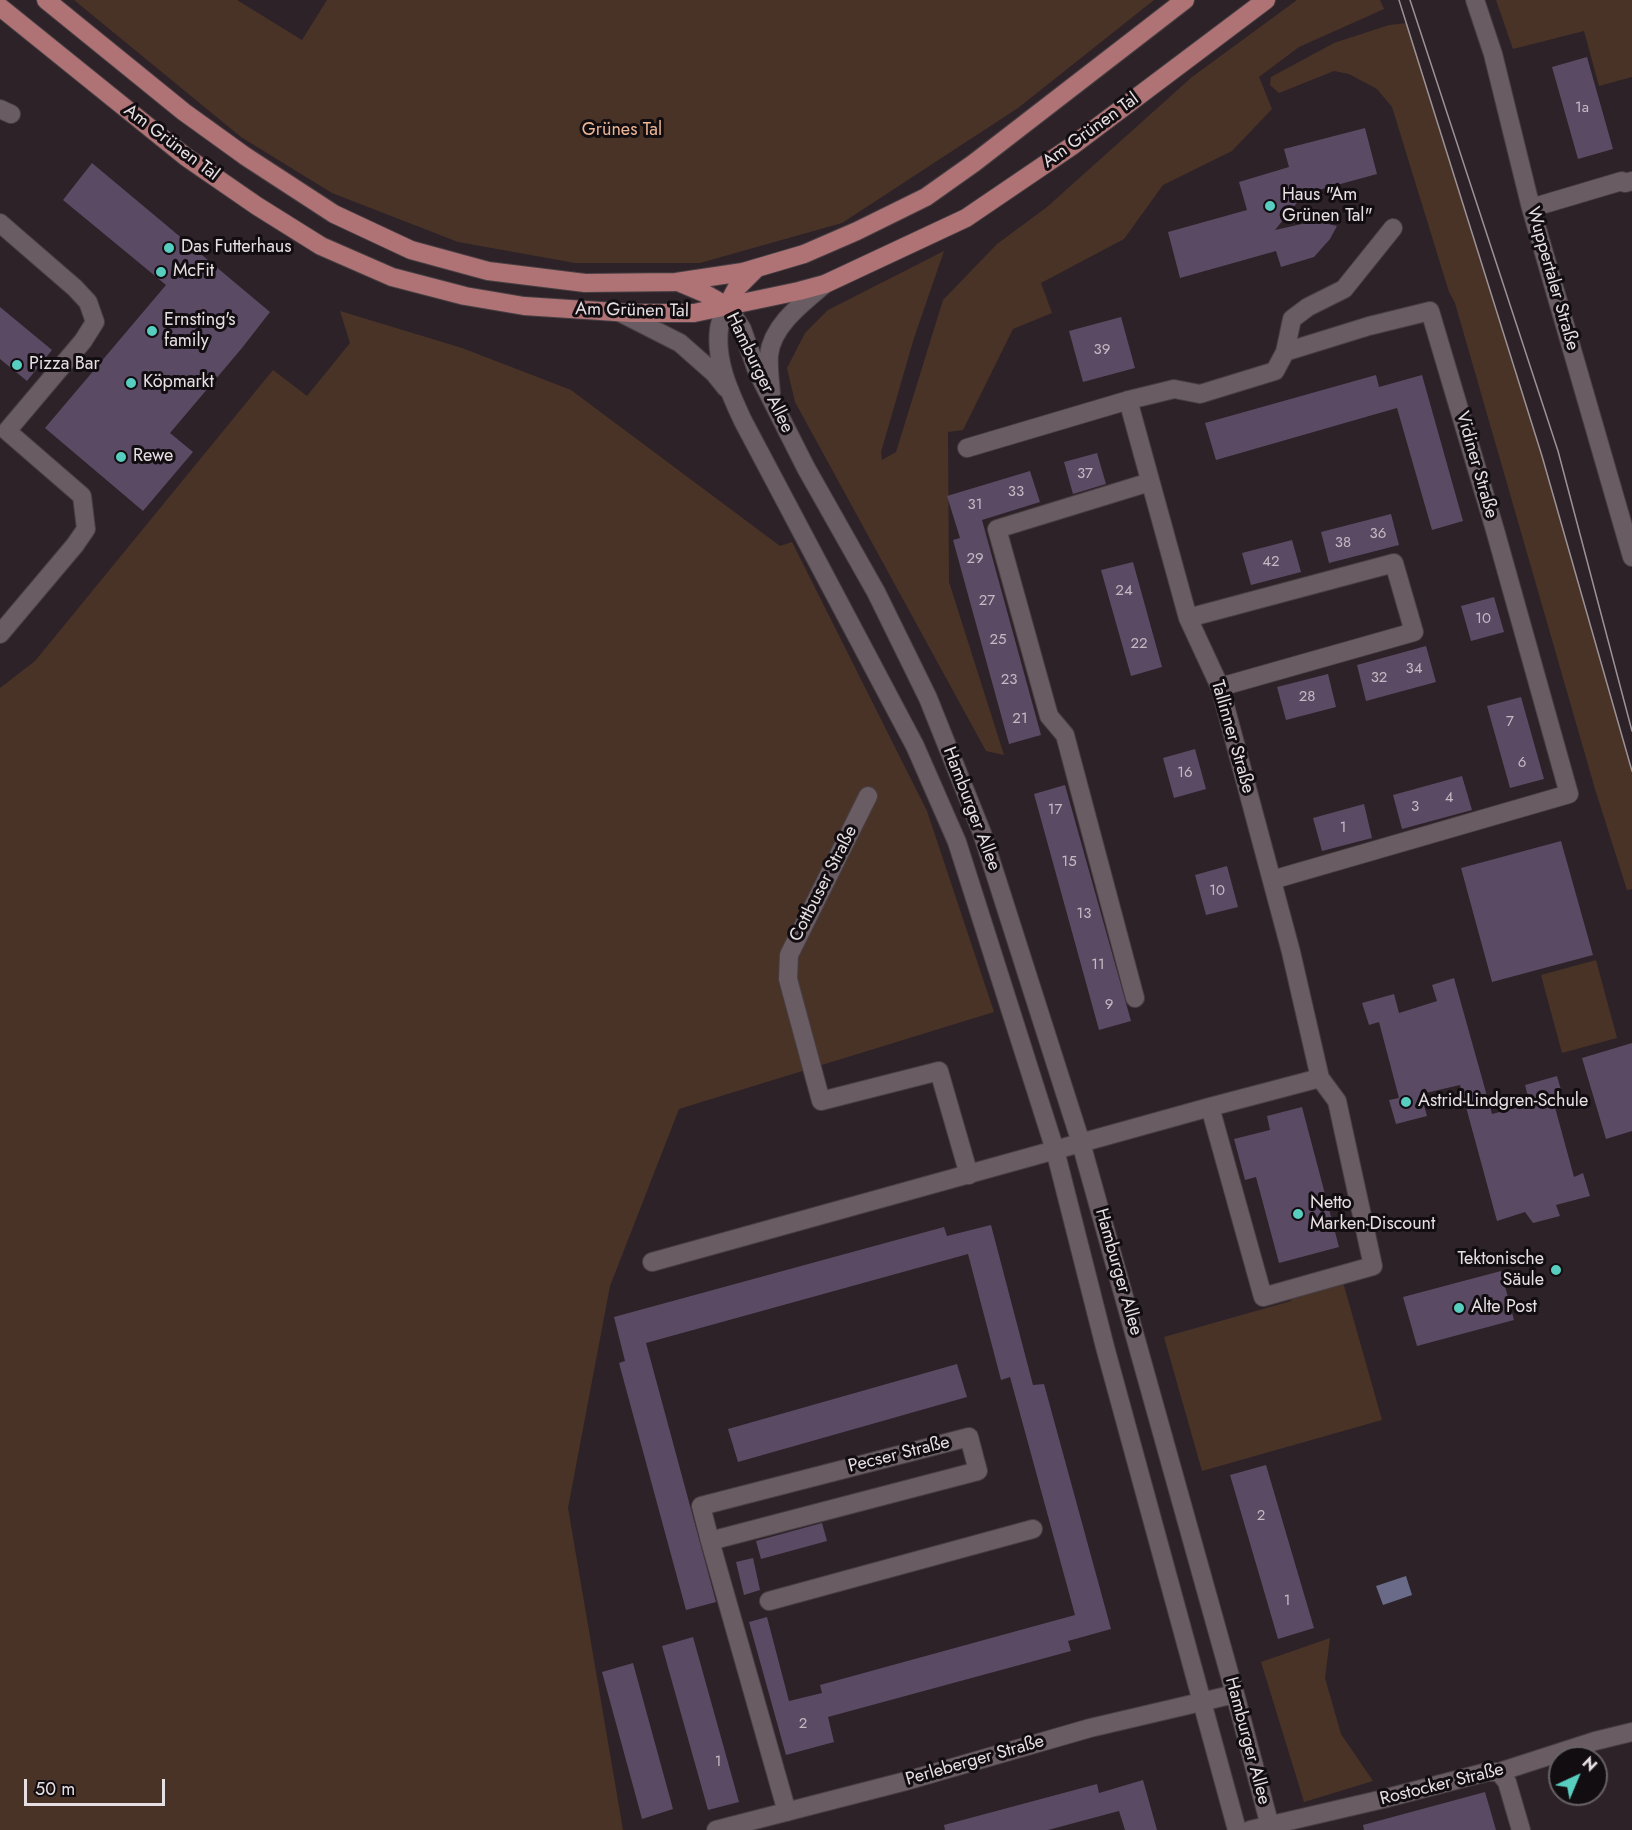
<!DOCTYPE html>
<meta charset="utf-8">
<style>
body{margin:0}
#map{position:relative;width:1632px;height:1830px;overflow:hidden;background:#2d2228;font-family:Jost,sans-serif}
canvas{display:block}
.north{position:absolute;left:1548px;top:1746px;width:60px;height:60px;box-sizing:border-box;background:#120d10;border:2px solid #676164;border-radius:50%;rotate:44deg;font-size:16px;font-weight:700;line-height:24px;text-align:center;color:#e7e0e3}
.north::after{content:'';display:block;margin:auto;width:21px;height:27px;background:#58cec0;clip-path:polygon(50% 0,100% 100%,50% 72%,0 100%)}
.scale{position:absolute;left:24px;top:1779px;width:141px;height:27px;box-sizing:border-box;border:3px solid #e7e0e3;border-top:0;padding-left:8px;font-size:18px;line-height:21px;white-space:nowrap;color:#e7e0e3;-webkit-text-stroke:4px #120d10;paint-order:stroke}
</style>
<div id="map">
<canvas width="1632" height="1830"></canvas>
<div class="north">N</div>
<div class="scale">50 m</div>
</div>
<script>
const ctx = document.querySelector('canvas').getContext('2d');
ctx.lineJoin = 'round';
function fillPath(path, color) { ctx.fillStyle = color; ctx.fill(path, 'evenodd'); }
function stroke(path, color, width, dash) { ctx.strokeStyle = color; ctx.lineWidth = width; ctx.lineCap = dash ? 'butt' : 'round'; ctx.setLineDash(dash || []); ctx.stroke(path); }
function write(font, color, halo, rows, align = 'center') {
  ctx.font = font + ' Jost,sans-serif'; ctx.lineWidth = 6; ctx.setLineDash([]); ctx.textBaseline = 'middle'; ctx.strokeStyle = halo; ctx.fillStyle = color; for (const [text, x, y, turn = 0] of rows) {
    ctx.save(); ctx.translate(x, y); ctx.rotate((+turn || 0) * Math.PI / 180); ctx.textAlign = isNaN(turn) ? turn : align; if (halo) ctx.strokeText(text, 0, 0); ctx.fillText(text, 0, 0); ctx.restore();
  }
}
fillPath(new Path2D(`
 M74,0H237L302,40L327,0H1154L1018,108L842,223L700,263H575L458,242L332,193L241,137Z
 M1297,0H1380L1384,9L1299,47L1259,77L1272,109L1232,151L1163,185L1124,239L1041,283L1052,313L1013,329L963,430L948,432L949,582L1004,755L986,751L795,402L787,368L805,333L828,310L944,251L914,338L881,452L882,460L896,452L943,300L997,244L1047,207L1192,77Z
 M1496,0H1632V77L1599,86L1584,31L1513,49Z
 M1407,23L1542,456L1632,771V889L1627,890L1595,789L1455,303L1449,292L1392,107L1377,89L1349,74L1334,71L1279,93L1270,85L1271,77L1334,43L1389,25Z
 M340,311L462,348L571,390L780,546L792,542L927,811L994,1012L679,1109L610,1286L568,1508L623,1830H0V688L35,661L273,370L307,396L350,343Z
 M1596,960L1617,1038L1562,1053L1541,975Z
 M1341,1275L1382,1420L1202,1471L1164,1337L1291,1301L1288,1290Z
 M1330,1638L1325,1678L1341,1734L1373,1781L1304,1802L1261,1662Z`), '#493327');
fillPath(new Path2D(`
 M1406,1576L1412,1595L1383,1605L1376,1586Z`), '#696b89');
fillPath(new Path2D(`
 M1587,57L1613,149L1578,159L1552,67Z
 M1365,128L1377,174L1304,194L1275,230L1315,221L1337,226L1330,239L1314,257L1281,267L1276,251L1180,278L1168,232L1247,210L1239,182L1289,167L1284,149Z
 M92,163L270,312L242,348L170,433L193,452L143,511L45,428L166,285L63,200Z
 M0,307L52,350L27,381L0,359Z
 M1121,317L1135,368L1083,382L1069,331Z
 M1376,375L1379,387L1422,375L1463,521L1432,530L1397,408L1216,460L1205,423Z
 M1097,453L1106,484L1073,494L1064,462Z
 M1030,471L1040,502L982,520L1041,735L1009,744L953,540L960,538L947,496Z
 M1391,514L1399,545L1329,563L1321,532Z
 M1292,540L1301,572L1251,585L1242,553Z
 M1133,562L1162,667L1131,676L1101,570Z
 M1494,597L1504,632L1471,641L1461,606Z
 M1426,646L1436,682L1366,701L1357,665Z
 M1328,674L1336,707L1286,720L1277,687Z
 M1521,697L1544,779L1510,788L1487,706Z
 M1195,749L1206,789L1174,798L1163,758Z
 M1462,776L1472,810L1402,829L1393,795Z
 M1065,785L1131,1021L1099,1030L1034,794Z
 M1364,804L1372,838L1322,851L1313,818Z
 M1561,841L1593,955L1492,982L1461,868Z
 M1227,866L1238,907L1206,915L1195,875Z
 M1454,978L1492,1114L1530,1104L1525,1085L1557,1076L1563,1097L1553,1100L1574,1177L1583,1173L1590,1196L1556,1205L1560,1216L1533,1223L1525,1212L1497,1221L1460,1085L1421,1094L1427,1116L1396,1124L1389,1100L1399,1098L1379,1022L1369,1025L1362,1003L1394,994L1399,1013L1437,1001L1432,985Z
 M1632,1043V1131L1606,1139L1582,1058Z
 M1302,1107L1339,1247L1279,1263L1256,1177L1245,1180L1234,1139L1270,1130L1267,1116Z
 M991,1225L1033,1385L1044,1384L1111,1629L1068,1641L1071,1651L828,1717L834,1742L786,1755L749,1622L767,1617L789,1701L822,1693L820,1685L1075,1615L1010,1377L1001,1380L968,1254L646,1343L716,1602L686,1610L619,1363L625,1361L614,1317L944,1227L947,1236Z
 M1501,1271L1514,1320L1417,1346L1403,1297Z
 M957,1364L967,1397L738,1462L728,1429Z
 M1266,1465L1314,1628L1278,1639L1230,1475Z
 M822,1523L827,1541L761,1559L756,1541Z
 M753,1558L760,1590L744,1595L736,1562Z
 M693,1637L739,1802L708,1810L662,1646Z
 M633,1663L673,1809L642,1819L602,1672Z
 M1143,1780L1157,1830H1125L1119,1811L1048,1830H945L944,1825L1097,1784L1099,1793Z
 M1485,1792L1496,1830H1364L1363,1825Z`), '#5b4a64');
const minor = new Path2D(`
 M1475,0L1493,54L1531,208L1632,557
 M0,109L11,114
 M1531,208L1622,181L1625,183L1632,181
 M0,223L75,288L88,302L95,322L83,341L7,431L82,496L86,529L75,545L0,634
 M727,306L742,329L757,371L806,468L876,592L928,698L982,833L1081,1143L1235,1694L1271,1830
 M727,306C724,314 720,321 719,329C715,362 730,393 743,421L915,746L957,842L1055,1150L1105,1347L1237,1830
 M621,313L680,343L714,373L726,388
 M1285,352L1292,319L1308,307L1344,289L1393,228
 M771,393C770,381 768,367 769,355C772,325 804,302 825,284
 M1128,400L1188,618L1220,687L1291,952L1320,1078L1337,1101L1373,1266L1263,1297L1210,1107
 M967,448L1129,400L1174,389L1200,394L1275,371L1285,352L1369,326L1430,311L1495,530L1569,794L1272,880
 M1188,618L1394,563L1414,632L1220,687
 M868,796L789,955L788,979L821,1101L939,1071L969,1175
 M1135,998L1065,735L1049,716L997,529L1150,482
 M652,1262L1210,1107L1320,1078
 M710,1541L978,1471L969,1437L701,1506L710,1541L787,1812
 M769,1601L1033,1529
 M1499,1772L1507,1782L1521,1830
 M716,1830L906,1781L1090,1728L1235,1694
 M1250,1830L1379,1800L1487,1772H1499L1595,1741L1632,1732`);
const major = new Path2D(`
 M46,0L184,112L245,156L334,214L411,250L488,271L585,283L676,282L743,272L804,254L857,231L926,197L974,163L1185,0
 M0,7L186,157L257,206L321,246L392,277L465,296L524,306L631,313H694L799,291L825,284L966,218L1072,146L1266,0
 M678,282L704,293L727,306
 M727,306L736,289L756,269`);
stroke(minor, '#473f43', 20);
stroke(major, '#473f43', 20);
stroke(minor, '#695c62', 18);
stroke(major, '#af7375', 18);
stroke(new Path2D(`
 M1399,0L1542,456L1632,771
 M1410,0L1558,451L1632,731`), '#9b9297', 1.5);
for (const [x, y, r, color] of [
 [1270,206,6,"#58cec0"],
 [169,248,6,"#58cec0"],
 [161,272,6,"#58cec0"],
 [152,331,6,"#58cec0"],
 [17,365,6,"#58cec0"],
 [131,383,6,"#58cec0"],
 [121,457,6,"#58cec0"],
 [1406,1102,6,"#58cec0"],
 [1298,1214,6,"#58cec0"],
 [1556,1270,6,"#58cec0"],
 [1459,1308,6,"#58cec0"]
]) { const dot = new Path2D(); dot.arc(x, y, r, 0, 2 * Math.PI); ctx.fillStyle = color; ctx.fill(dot); stroke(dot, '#120d10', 2); }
write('15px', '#c4bac3', null, [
 ["1a",1582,108],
 ["39",1102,350],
 ["37",1085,474],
 ["33",1016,492],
 ["31",975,505],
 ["36",1378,534],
 ["38",1343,543],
 ["29",975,559],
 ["42",1271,562],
 ["24",1124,591],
 ["27",987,601],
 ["10",1483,619],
 ["25",998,640],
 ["22",1139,644],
 ["34",1414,669],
 ["32",1379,678],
 ["23",1009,680],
 ["28",1307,697],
 ["21",1020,719],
 ["7",1510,722],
 ["6",1522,763],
 ["16",1185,773],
 ["4",1449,798],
 ["3",1415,807],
 ["17",1055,810],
 ["1",1343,828],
 ["15",1069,862],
 ["10",1217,891],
 ["13",1084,914],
 ["11",1098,965],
 ["9",1109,1005],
 ["2",1261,1516],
 ["1",1287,1601],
 ["2",803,1724],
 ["1",718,1762]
]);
write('18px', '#edb796', '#120d10', [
 ["Grünes Tal",622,131]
]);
write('18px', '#e7e0e3', '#120d10', [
 ["Am Grünen Tal",1091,131,-36],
 ["Am Grünen Tal",171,143,37],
 ["Wuppertaler Straße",1552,279,74],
 ["Am Grünen Tal",632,311,1],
 ["Hamburger Allee",759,373,64],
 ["Vidiner Straße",1476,465,74],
 ["Tallinner Straße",1232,737,74],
 ["Hamburger Allee",971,809,69],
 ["Cottbuser Straße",824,884,-63],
 ["Hamburger Allee",1118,1272,74],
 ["Pecser Straße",899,1455,-14],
 ["Hamburger Allee",1247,1741,75],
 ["Perleberger Straße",975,1761,-16],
 ["Rostocker Straße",1442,1785,-14]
]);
write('18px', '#e7e0e3', '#120d10', [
 ["Haus \"Am",1282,196],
 ["Grünen Tal\"",1282,217],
 ["Das Futterhaus",181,248],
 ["McFit",173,272],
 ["Ernsting's",164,321],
 ["family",164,342],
 ["Pizza Bar",29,365],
 ["Köpmarkt",143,383],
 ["Rewe",133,457],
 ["Astrid-Lindgren-Schule",1418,1102],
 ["Netto",1310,1204],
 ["Marken-Discount",1310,1225],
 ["Tektonische",1544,1260,"right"],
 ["Säule",1544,1281,"right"],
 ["Alte Post",1471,1308]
], 'left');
</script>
